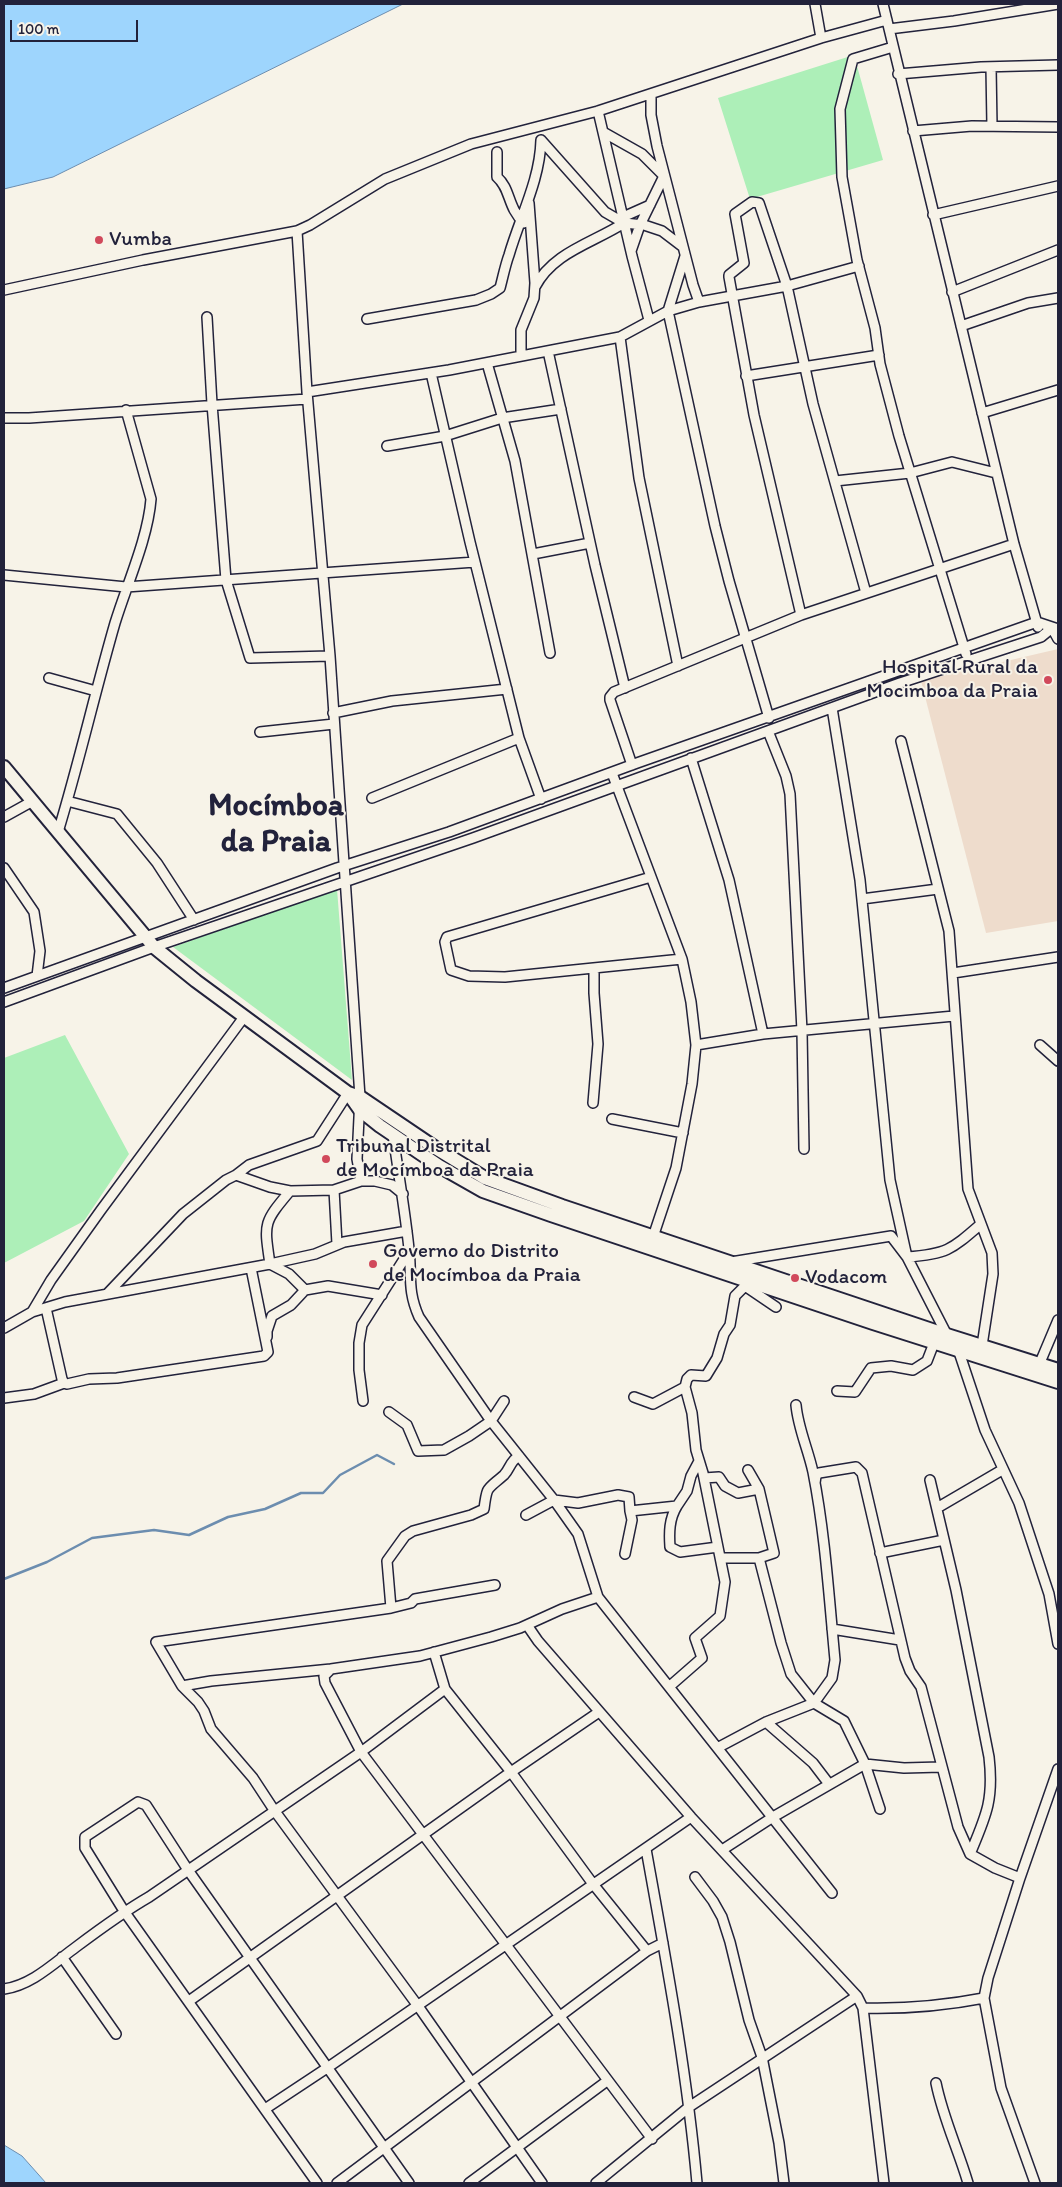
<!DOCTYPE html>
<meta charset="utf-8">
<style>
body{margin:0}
#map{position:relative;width:1062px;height:2187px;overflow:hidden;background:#f7f3e8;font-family:Itim,sans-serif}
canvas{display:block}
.frame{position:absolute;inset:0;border:5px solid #22223b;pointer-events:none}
.scale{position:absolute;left:10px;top:20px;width:128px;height:22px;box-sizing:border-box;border:2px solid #22223b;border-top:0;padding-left:6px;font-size:15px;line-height:18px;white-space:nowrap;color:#22223b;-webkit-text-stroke:4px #f7f3e8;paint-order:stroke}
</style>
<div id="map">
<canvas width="1062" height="2187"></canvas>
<div class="frame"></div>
<div class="scale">100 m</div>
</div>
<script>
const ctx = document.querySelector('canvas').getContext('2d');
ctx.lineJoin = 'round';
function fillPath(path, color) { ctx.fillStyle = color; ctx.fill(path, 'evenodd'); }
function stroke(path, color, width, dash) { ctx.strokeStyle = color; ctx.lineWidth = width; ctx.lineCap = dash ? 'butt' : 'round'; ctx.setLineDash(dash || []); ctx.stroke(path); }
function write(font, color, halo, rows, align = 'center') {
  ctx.font = font + ' Itim,sans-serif'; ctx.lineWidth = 4; ctx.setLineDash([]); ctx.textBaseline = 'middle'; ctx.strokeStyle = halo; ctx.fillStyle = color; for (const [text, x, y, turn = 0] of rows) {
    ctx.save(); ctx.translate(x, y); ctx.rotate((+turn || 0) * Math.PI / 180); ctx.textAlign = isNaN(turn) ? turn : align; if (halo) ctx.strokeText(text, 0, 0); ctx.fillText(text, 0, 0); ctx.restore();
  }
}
fillPath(new Path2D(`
 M1058,649V921L986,933L921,681Z`), '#eedccc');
fillPath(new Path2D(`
 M854,55L883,160L750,199L718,98Z
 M337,889L352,1080L173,947Z
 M65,1035L129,1154L84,1221L4,1263V1058Z`), '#adefb8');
const water = new Path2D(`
 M4,4H403L53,177L4,189Z
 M4,2145L22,2156L46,2183H4Z`);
fillPath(water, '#9ed5fd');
stroke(water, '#6c8daf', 1);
stroke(new Path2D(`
 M4,1579L47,1562L92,1538L154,1530L189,1535L228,1517L265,1509L301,1493H323L340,1475L377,1455L394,1464`), '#6c8daf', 2.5);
const street = new Path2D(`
 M815,4L821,38
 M883,4L1014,544L1038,627
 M889,29L954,21L1058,4
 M893,47L853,59L840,109L842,177L857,260L875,328L880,364L899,436L966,654
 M991,67L992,126
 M898,74L981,67L1058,65
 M651,94V115L657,146L693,285L699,302
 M598,111L632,256L649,320
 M913,131L972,126L1058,127
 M603,132L642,154L664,176L640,225L631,251
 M541,140L605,212L624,223L644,225L662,231L683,247
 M497,152V177C511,189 507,207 524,223
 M933,215L1058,186
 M623,217L650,205
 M297,231L307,392L330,656L347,907L360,1097L357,1159L361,1181
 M685,256L668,311L715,526L729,581L769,718
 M535,287C553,252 593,243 624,223
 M4,290L143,260L297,231L310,225L385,179L471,144L598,111L821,38L887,20
 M952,292L1058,250
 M207,317L212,404L226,580L250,658L330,656
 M367,319L476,300L491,294L500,288C503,277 505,266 509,255C520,217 540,180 541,140
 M961,326L1028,303L1058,298
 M620,337L639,478L678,666
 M548,351L595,565L625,688
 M521,356V330L534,298L535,283L529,203
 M487,363L515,461L550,653
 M431,373L470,542L519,738L541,799
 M746,376L879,355
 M307,392L449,370L620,337L668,311L699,302L787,286L859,266
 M982,413L1058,390
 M4,418H29L307,399
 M387,446L445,436L502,418L561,409
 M835,481L910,473L952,462L996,473
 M533,554L590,543
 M4,575L126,587L475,562
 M801,615L754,415L729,277V275L744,263L735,214L752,202L759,203L787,286L813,404L866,593
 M1052,628L1058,639
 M49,678L96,691
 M832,708L860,880L890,1180L907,1257L947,1335
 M333,713L392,701L507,689
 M768,731L786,776L790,794L802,1031L804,1149
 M260,732L334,724
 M901,741L949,931L968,1189L992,1253L993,1274L981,1352
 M691,758L729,880L763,1034
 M632,765L610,700V697L614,692L801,615L1014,544
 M612,773L682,959L691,1002L696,1045L692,1084L676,1168L652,1240
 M372,798L519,738
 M67,801L117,814L157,863L194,920
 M4,817L31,802
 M58,832C79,763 95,692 115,623C127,584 148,538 151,499L126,410
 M4,868L34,912L40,951L37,976
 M651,877L447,937L445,942L451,970L469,976L505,977L682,959
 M862,899L938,889
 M953,973L1058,957
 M4,988L337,868L449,832L637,763L1037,622L1058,629
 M4,1002L154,947L473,838L900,683L1041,637L1052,628
 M696,1045L763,1034L954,1016
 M1040,1045L1058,1061
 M593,1103L598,1044L594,993V968
 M612,1119L683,1133
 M393,1134C398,1172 405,1210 409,1249C412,1276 407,1290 419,1317L491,1421L554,1500L578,1534L598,1597
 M236,1175L249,1165L317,1141L348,1093
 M334,1190L337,1244
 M290,1191C263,1223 264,1223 270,1264L289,1274L305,1290L328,1286L382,1295
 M731,1262L891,1236L907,1257C947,1254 951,1250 981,1224
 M251,1268L268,1352
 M108,1293L183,1214L226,1180L236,1175L270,1187L290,1191L334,1190L361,1181H375L392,1185L403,1194
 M46,1308L62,1379L64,1383L67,1384L89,1379L117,1378L264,1356L268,1352
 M32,1312L51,1280L101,1210L244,1017
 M4,1328L32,1312L65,1302L270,1264L315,1254L344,1242L407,1231
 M267,1337V1331L272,1316L291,1305L305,1290
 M960,1347L959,1352L985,1430L1019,1503L1049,1594L1058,1644
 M1039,1365L1058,1320
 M837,1391L855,1392L871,1368L891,1366L913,1370L927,1361L934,1343
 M634,1397L653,1404L685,1387L687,1379L691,1375L706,1376L717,1358L724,1334L730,1325L735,1296L745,1286L776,1307
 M4,1398L34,1394L64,1383
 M363,1401L359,1370V1343L362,1325L408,1253
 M796,1405C798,1428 808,1449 813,1472C825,1533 829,1597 835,1660L832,1678L814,1703L844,1721L865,1764L904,1768L941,1767
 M389,1412L407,1425L418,1451L444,1450L469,1436L491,1421L504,1401
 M704,1478L719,1477L725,1486L738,1493L759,1489
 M930,1480L956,1590L989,1757C994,1800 986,1816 970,1854
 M815,1483L816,1476L819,1473L856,1467L862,1473L905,1658L910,1671L921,1687L958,1827L970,1854L995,1868L1020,1878
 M677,1506C669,1519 669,1533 670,1547L680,1552L718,1547
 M937,1508L1002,1470
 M526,1515L554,1500L578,1503L618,1495L629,1497L630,1511L677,1506L687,1491L691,1476L699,1461
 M880,1553L944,1540
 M625,1554L632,1520L630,1511
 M721,1558H759
 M391,1608L387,1561L405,1536L413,1531L471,1515L484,1509C487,1485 487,1490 504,1475C510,1469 510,1461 519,1456
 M527,1625L538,1641L691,1817L857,1996L863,2008L884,2183
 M832,1629L900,1640
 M434,1652L445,1689L511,1772L593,1884L647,1951
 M331,1669L211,1681L182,1686L156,1642L391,1608L411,1603L415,1599L495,1585
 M182,1686L198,1702L204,1711L211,1729L253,1778L274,1810L418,2006L542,2183
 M670,1686L702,1658L695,1638L720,1616L725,1582L703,1473L696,1450L692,1413L685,1387
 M766,1722L813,1763L829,1784
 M719,1747L766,1722L814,1703L791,1674L781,1643L759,1558L774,1553L759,1489L748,1470
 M646,1849C666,1960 687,2071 697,2183
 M722,1850L773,1817L865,1764L880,1809
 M695,1877L713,1901L722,1917L730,1942L749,2020L762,2057L779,2143L784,2183
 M62,1957L116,2034
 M4,1989C32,1985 54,1963 76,1947C100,1929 123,1912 149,1897L361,1752L445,1689
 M189,2001L511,1772L599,1712
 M863,2008C904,2009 943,2006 984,1998
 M936,2083C943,2118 958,2149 968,2183
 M265,2109L327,2068L691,1817
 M652,2139L361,1752L325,1683L324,1676L331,1669L420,1656L491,1637L520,1628L562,1609L598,1597L832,1893
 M317,2183L124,1911L85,1848V1837L138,1802L146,1805L188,1870L409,2183
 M337,2183L647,1951L663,1943
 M469,2183L607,2081
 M596,2183L689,2107L857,1996
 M1035,2183L1001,2088L984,1998L988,1978L1020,1878L1058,1769`);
const secondary = new Path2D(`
 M4,767L154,947L196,981L348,1093L360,1110L380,1126L439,1166L483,1191L551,1215L873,1323L1058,1382
 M348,1093L360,1097L434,1147L485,1178L562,1206L947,1335L1058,1370`);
stroke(street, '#22223b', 12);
stroke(secondary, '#22223b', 16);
stroke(street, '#f7f3e8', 9);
stroke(secondary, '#f7f3e8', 12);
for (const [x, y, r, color] of [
 [99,240,5,"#d1495b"],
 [1048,680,5,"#d1495b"],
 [326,1159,5,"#d1495b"],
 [373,1264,5,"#d1495b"],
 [795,1278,5,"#d1495b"]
]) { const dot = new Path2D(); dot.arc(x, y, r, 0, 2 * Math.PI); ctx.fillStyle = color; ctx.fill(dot); stroke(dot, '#f7f3e8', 2); }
write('21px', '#22223b', '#f7f3e8', [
 ["Vumba",109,240],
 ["Hospital Rural da",1038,668,"right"],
 ["Mocimboa da Praia",1038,692,"right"],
 ["Tribunal Distrital",336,1147],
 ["de Mocímboa da Praia",336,1171],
 ["Governo do Distrito",383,1252],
 ["de Mocímboa da Praia",383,1276],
 ["Vodacom",805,1278]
], 'left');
write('bold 31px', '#22223b', '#f7f3e8', [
 ["Mocímboa",276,807],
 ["da Praia",276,843]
]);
</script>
